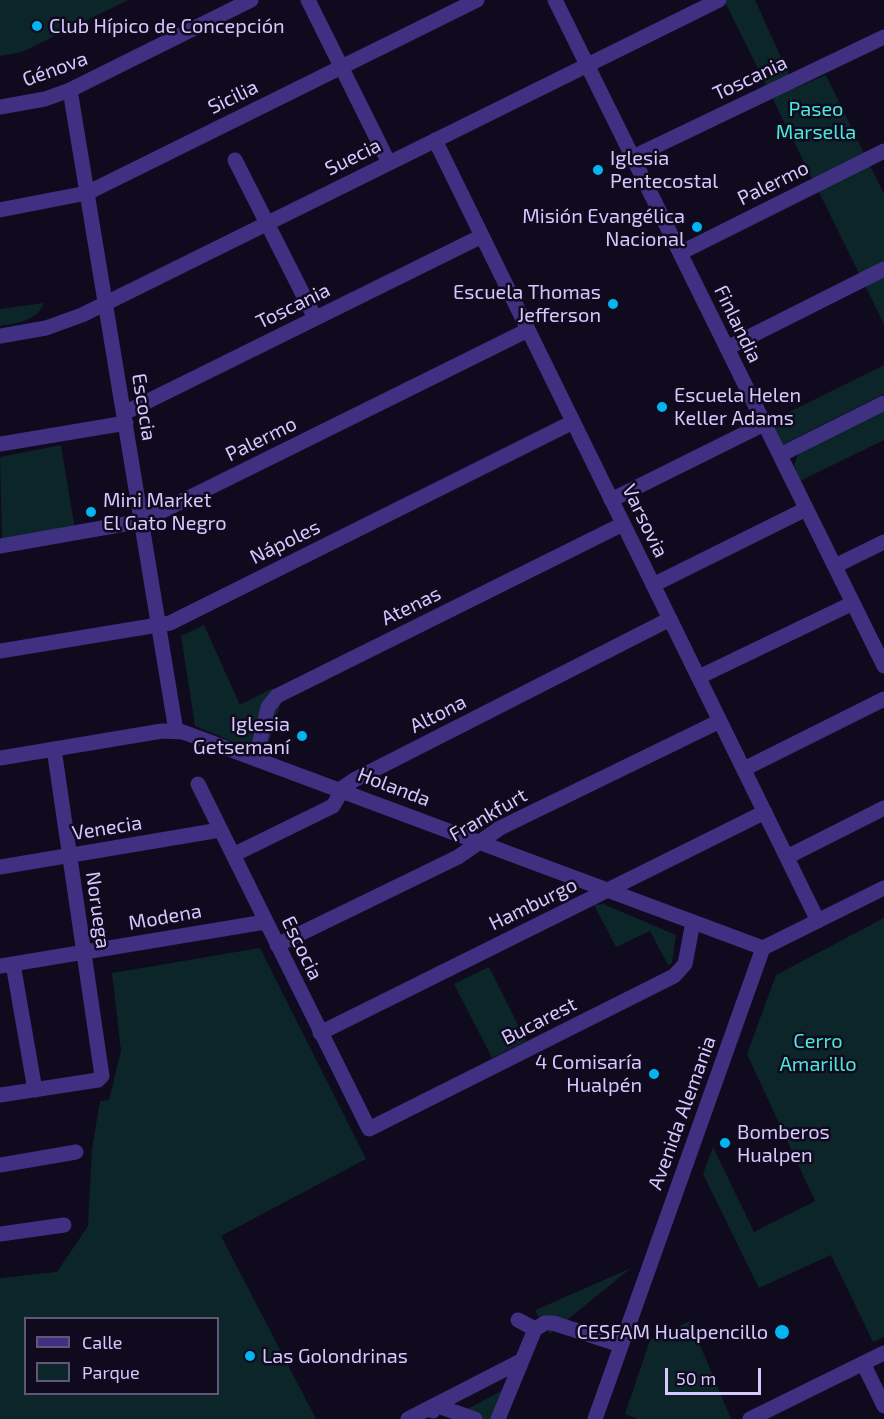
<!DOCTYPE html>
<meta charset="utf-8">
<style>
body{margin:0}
#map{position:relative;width:884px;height:1419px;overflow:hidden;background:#100a1e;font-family:"Exo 2",sans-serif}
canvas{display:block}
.legend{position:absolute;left:24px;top:1317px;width:195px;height:78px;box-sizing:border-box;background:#100a1e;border:2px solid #5f5678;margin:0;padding:8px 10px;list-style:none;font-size:18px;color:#d6c7ff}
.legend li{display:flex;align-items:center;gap:12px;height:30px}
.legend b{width:30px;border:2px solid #5f5678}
.scale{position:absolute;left:665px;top:1368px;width:96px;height:27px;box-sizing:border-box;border:3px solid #d6c7ff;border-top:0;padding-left:8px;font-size:18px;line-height:21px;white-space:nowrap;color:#d6c7ff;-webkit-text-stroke:4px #100a1e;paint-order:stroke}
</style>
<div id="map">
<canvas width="884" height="1419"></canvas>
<ul class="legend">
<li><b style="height:8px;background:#403082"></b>Calle</li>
<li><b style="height:16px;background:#0c2528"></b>Parque</li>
</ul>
<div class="scale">50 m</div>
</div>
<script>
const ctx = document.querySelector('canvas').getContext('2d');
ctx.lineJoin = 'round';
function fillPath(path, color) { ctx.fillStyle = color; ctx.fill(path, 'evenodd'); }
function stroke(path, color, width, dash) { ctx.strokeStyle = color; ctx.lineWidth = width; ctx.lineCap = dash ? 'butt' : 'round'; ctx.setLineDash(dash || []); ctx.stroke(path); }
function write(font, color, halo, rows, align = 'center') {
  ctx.font = font + ' "Exo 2",sans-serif'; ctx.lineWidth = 5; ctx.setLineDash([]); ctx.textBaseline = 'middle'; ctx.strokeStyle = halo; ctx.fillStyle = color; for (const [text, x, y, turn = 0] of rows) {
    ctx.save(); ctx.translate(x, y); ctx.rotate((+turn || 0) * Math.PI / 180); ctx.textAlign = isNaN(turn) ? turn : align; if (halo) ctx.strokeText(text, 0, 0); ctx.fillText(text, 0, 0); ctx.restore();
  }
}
fillPath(new Path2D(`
 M0,0H128L22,52L0,56Z
 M724,0H755L795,88L826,75L884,194V324Z
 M44,303C37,321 17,323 0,326V309Z
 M884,365V394L782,445L771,421Z
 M884,411V440L800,481L794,465L798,454Z
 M61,445L75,529L2,541L0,457Z
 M204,625L240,705L273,688L281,702L265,755L195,726L181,636Z
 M603,904L676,935L672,963L668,965L650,931L616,947L594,905Z
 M884,918V1337L873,1342L831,1255L759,1288L703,1174L713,1147L754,1232L815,1201L747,1054L776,975Z
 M260,948L366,1159L221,1236L316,1419H0V1278L57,1272L88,1226L92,1149L100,1101L109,1100L121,1051L112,973ZM26,1318H218V1394H26Z
 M489,967L526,1041L492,1058L454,984Z
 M631,1268L550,1334L535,1311L538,1309Z
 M690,1321L731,1419H638L625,1414L650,1340Z
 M514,1384L502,1419H449Z`), '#0c2528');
stroke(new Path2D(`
 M308,0L389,163
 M555,0L884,666
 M70,90L176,731
 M0,107L45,99L70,90L251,0
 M435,140L818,921
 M633,157L884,37
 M235,160L315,318
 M0,210L87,193L477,0
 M680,253L884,151
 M0,336L46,328L82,315L719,0
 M727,348L884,269
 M124,413L482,236
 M0,444L126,423
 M780,455L884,403
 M611,500L764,424
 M0,546L142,521L528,330
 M835,566L884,542
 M653,585L806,509
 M0,651L170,623L573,422
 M699,677L853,603
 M0,758L162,731L183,732L763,948
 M256,758L268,707L277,696L623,524
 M744,769L884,699
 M198,784L369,1129L674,976L685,964L693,922
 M233,855L333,806L344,787L354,780L670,619
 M787,857L884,808
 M0,867L220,830
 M277,945L458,857L500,828L720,721
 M13,964L35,1090
 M0,966L265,922
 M320,1033L765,812
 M0,1095L98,1080L102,1076L54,749
 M0,1165L76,1152
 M0,1234L64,1225
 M535,1329L545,1323H553L621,1345
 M863,1363L884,1406
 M433,1411L435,1405L475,1419
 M408,1419L521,1361
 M498,1419L535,1329L518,1320
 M595,1419L763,948L884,888
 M750,1419L884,1353`), '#403082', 15);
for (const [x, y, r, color] of [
 [37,26,6,"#00b5f2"],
 [598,170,6,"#00b5f2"],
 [697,227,6,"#00b5f2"],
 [613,304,6,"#00b5f2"],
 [662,407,6,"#00b5f2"],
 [91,512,6,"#00b5f2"],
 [302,736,6,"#00b5f2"],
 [654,1074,6,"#00b5f2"],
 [725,1143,6,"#00b5f2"],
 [782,1332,8,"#00b5f2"],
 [250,1356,6,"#00b5f2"]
]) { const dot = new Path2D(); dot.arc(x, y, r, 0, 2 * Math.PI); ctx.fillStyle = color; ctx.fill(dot); stroke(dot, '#100a1e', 2); }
write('20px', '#d6c7ff', '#100a1e', [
 ["Club Hípico de Concepción",49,26],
 ["Iglesia",610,158],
 ["Pentecostal",610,181],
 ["Misión Evangélica",685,216,"right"],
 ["Nacional",685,239,"right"],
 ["Escuela Thomas",601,292,"right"],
 ["Jefferson",601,315,"right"],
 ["Escuela Helen",674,395],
 ["Keller Adams",674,418],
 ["Mini Market",103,500],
 ["El Gato Negro",103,523],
 ["Iglesia",290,724,"right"],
 ["Getsemaní",290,747,"right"],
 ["4 Comisaría",642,1062,"right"],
 ["Hualpén",642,1085,"right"],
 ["Bomberos",737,1132],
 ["Hualpen",737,1155],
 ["CESFAM Hualpencillo",768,1332,"right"],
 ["Las Golondrinas",262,1356]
], 'left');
write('20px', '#d6c7ff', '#100a1e', [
 ["Génova",55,69,-20],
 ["Toscania",750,78,-25],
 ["Sicilia",233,97,-26],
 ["Suecia",353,157,-26],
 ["Palermo",773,183,-26],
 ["Toscania",293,306,-26],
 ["Finlandia",738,324,64],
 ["Escocia",144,407,81],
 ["Palermo",261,439,-26],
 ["Varsovia",645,521,64],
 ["Nápoles",285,542,-26],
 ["Atenas",411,606,-26],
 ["Altona",438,714,-27],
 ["Holanda",394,787,21],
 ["Frankfurt",488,815,-30],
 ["Venecia",107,828,-9],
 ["Hamburgo",533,904,-26],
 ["Noruega",98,910,82],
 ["Modena",165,917,-10],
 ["Escocia",302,948,64],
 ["Bucarest",539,1021,-27],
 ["Avenida Alemania",682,1113,-70]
]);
write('20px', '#49e9d9', '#100a1e', [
 ["Paseo",816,109],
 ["Marsella",816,132],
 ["Cerro",818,1041],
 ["Amarillo",818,1064]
]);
</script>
